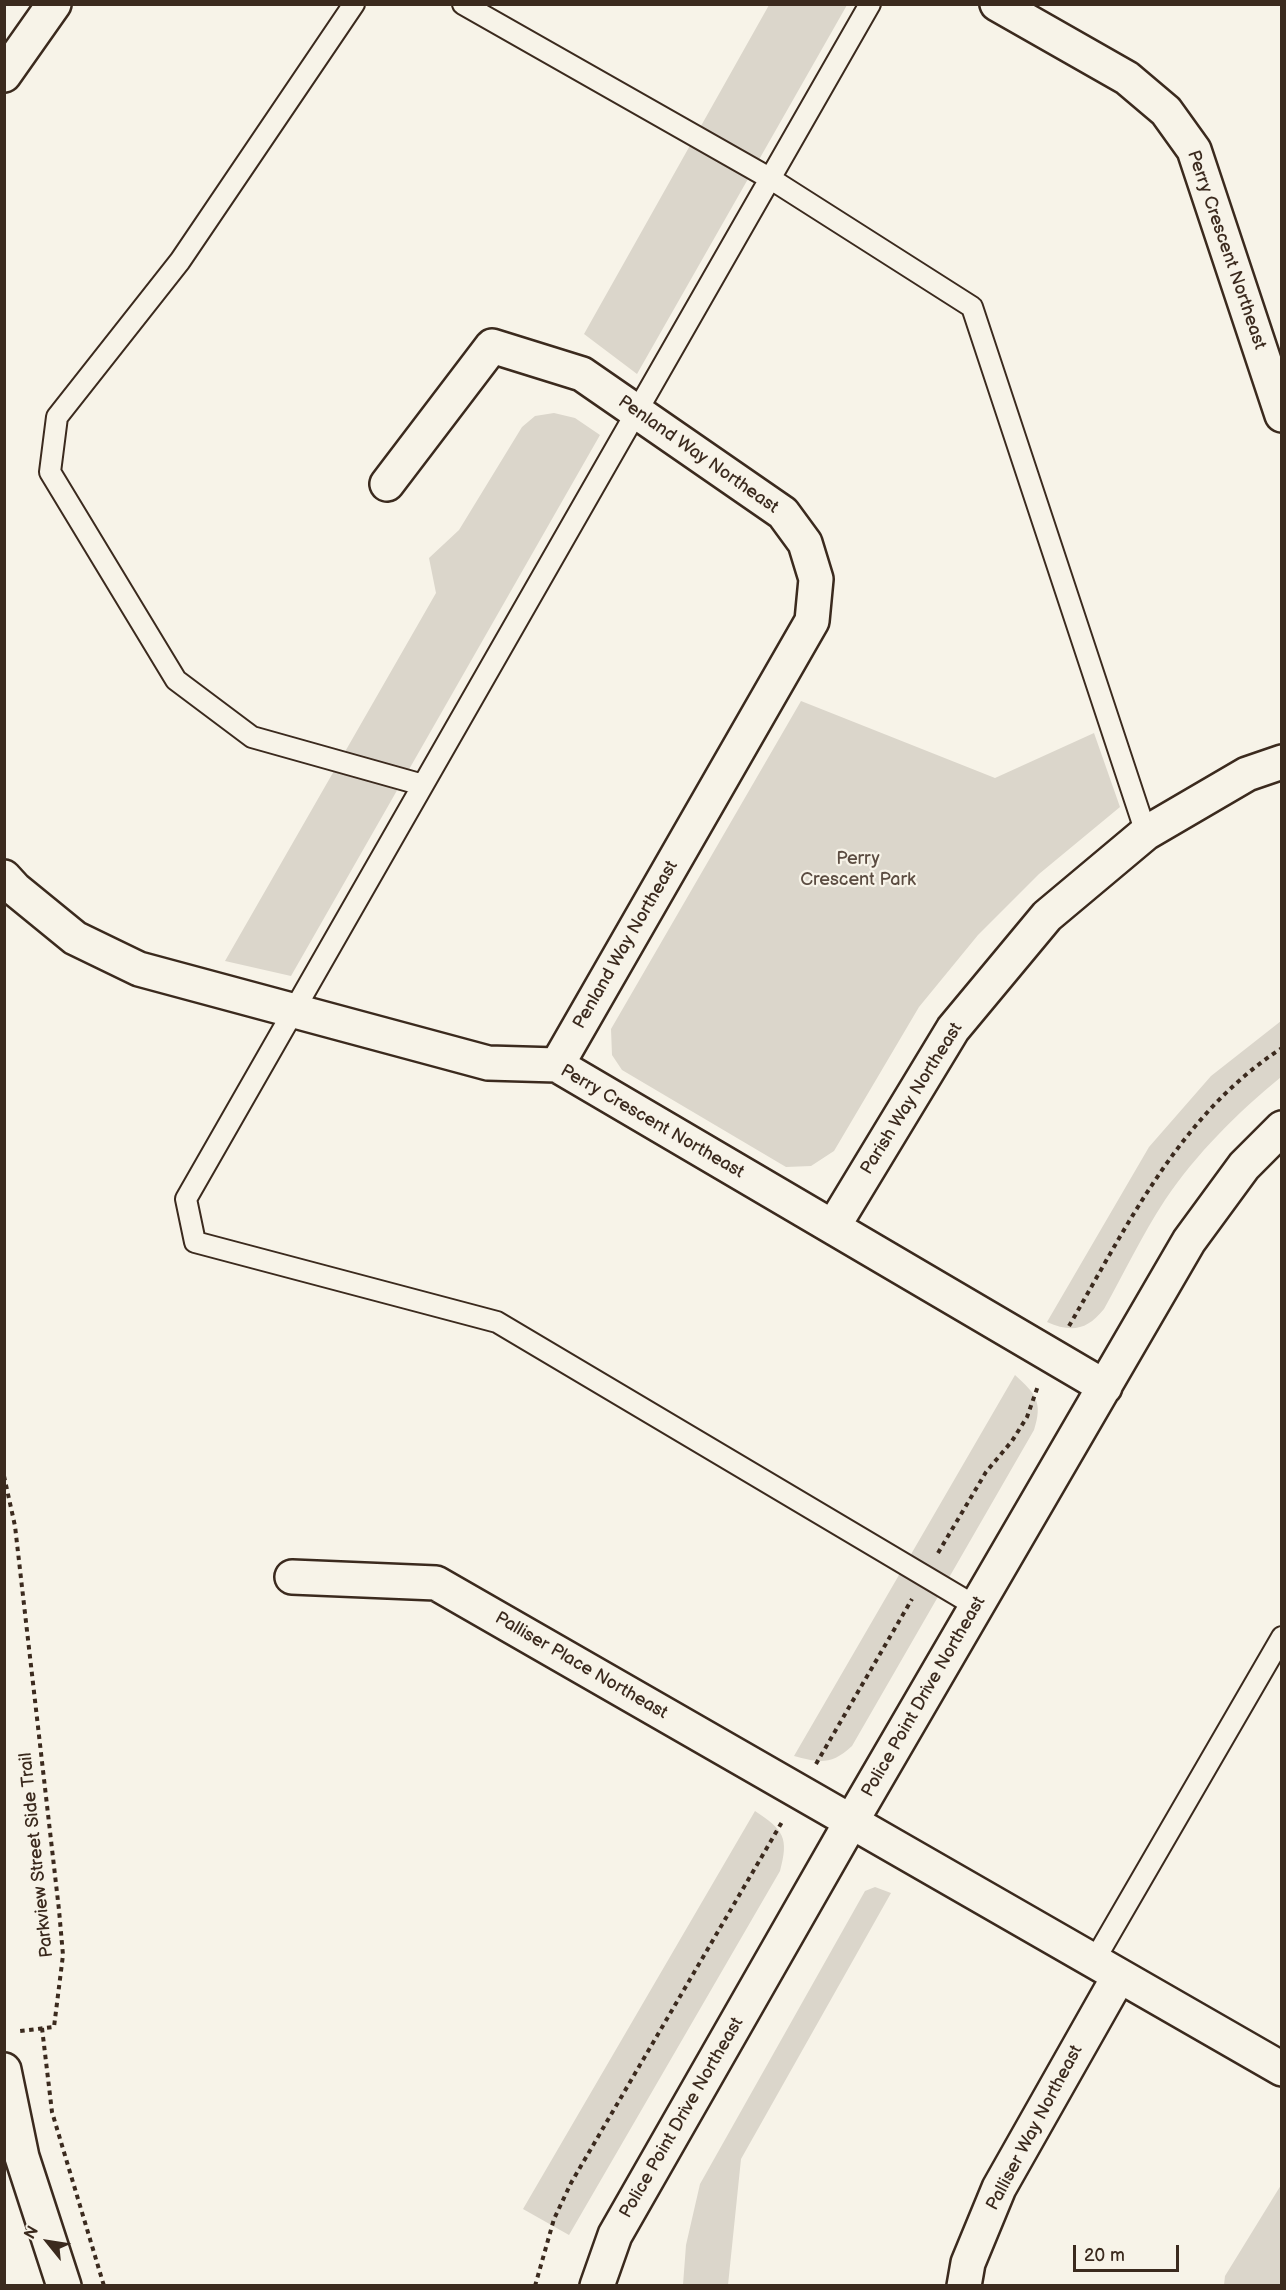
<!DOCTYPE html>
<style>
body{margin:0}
#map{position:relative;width:1286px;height:2290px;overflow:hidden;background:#f7f3e8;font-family:"Balsamiq Sans",sans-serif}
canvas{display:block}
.frame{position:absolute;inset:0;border:6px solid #3b2a1e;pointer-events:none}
.north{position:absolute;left:18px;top:2212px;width:60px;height:60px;-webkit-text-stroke:4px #f7f3e8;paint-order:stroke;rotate:300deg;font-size:16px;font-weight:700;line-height:24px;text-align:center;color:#3b2a1e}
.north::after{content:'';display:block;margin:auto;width:21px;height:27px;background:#3b2a1e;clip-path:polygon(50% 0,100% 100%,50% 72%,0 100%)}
.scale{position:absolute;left:1073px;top:2245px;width:106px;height:27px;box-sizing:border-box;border:3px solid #3b2a1e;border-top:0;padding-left:8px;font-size:18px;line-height:21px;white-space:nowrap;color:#3b2a1e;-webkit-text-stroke:4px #f7f3e8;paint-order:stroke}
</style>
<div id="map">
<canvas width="1286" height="2290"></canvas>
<div class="frame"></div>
<div class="north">N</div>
<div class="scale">20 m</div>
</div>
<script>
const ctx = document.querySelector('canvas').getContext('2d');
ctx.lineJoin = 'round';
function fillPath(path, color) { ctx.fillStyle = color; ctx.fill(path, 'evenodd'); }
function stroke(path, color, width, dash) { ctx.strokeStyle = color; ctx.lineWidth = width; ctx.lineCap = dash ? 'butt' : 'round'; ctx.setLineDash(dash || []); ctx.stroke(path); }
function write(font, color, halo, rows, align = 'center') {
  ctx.font = font + ' "Balsamiq Sans",sans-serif'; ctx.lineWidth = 4.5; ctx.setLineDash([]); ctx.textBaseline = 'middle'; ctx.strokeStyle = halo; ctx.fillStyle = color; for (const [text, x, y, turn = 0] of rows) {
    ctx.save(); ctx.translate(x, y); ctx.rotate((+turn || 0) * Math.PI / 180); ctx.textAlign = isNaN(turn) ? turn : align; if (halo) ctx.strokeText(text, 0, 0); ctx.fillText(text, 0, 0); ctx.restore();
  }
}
fillPath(new Path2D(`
 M769,5H847L637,374L584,334Z
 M554,413L575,418L600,435L291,976L225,961L436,593L429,558L459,530L522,427L535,416Z
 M801,701L995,778L1094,733L1120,807L1039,874L978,935L919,1007L834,1151L811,1166L786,1167L622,1070L612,1055L611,1029Z
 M1281,1021V1077C1238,1112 1196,1154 1165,1200C1142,1235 1124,1273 1104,1309C1087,1330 1072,1333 1047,1322L1149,1147L1211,1076Z
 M1015,1375C1036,1394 1043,1402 1034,1430L852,1746C832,1765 819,1763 794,1756Z
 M755,1811C784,1830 789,1838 780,1871L569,2235L523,2209Z
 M875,1887L891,1893L741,2159L728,2285H683L686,2245L700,2184L865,1891Z
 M1281,2185V2285H1224L1225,2276Z`), '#dbd6cb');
const service = new Path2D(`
 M354,4L180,261L57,417L50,472L176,680L252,737L423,785
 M463,4L771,179L972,307L1146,833
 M870,4L186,1199L195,1242L497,1322L977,1607
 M1094,1961L1282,1637`);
const minor = new Path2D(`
 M997,4L1127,78L1166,111L1194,150L1282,415
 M4,75L54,4
 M387,484L492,346L582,374L783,513L805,543L816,579L812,621L557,1065
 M4,877L15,889L75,938L139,969L488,1063L557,1065L1105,1387
 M833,1227L953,1029L1047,916L1146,833L1247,774L1282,762
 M292,1577L436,1583L1282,2069
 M597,2286L615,2235L851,1822L1189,1241L1244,1166L1282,1128
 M964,2286L968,2263L999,2188L1119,1976`);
const secondary = new Path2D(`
 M4,2070L22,2157L64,2286`);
stroke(service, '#3b2a1e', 24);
stroke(minor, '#3b2a1e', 38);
stroke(secondary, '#3b2a1e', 38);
stroke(new Path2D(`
 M1069,1326C1127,1226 1181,1113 1282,1048
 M4,1476L15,1526L59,1910L63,1955L54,2027L20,2031
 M938,1553L986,1472L1012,1441L1027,1417L1038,1386
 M816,1764L912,1599
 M42,2028L52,2112L104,2286
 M535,2286L554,2219L571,2183L782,1822`), '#3b2a1e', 4, [4.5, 4.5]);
stroke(service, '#f7f3e8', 20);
stroke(minor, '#f7f3e8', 33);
stroke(secondary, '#f7f3e8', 33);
write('18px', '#3b2a1e', '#f7f3e8', [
 ["Perry Crescent Northeast",1226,250,71],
 ["Penland Way Northeast",698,455,35],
 ["Penland Way Northeast",626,945,-60],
 ["Parish Way Northeast",912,1099,-58],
 ["Perry Crescent Northeast",652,1122,30],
 ["Palliser Place Northeast",581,1666,30],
 ["Police Point Drive Northeast",924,1697,-60],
 ["Parkview Street Side Trail",37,1855,-96],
 ["Police Point Drive Northeast",682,2118,-60],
 ["Palliser Way Northeast",1035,2128,-62]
]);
write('18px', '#5b4c41', '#f7f3e8', [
 ["Perry",858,859],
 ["Crescent Park",858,880]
]);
</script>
